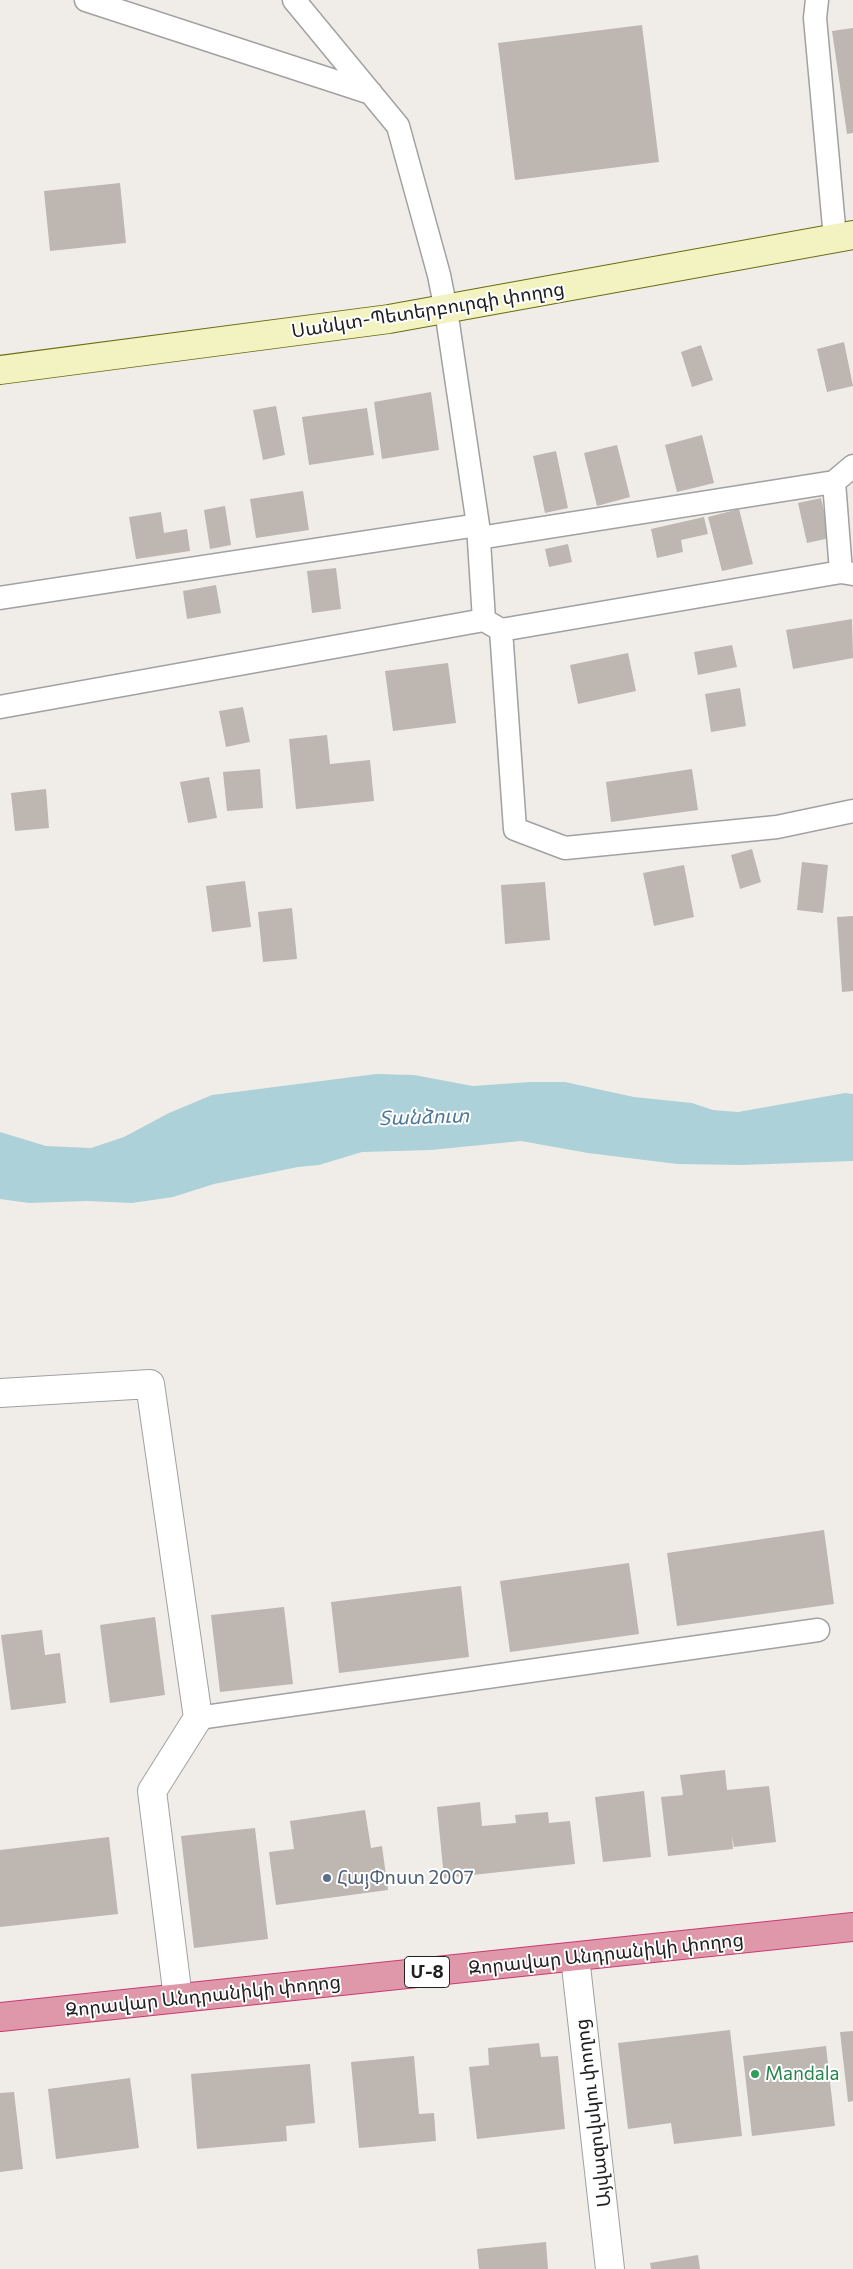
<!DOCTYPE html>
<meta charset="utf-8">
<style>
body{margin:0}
canvas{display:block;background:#f0ede8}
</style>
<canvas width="853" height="2269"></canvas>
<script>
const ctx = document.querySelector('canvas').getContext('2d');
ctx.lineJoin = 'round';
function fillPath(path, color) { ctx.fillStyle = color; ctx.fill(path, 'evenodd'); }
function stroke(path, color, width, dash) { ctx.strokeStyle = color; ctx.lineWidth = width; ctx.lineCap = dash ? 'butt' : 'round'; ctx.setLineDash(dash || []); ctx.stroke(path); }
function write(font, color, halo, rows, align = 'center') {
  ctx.font = font + ' Commissioner,"Noto Sans Armenian",sans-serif'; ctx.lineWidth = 4; ctx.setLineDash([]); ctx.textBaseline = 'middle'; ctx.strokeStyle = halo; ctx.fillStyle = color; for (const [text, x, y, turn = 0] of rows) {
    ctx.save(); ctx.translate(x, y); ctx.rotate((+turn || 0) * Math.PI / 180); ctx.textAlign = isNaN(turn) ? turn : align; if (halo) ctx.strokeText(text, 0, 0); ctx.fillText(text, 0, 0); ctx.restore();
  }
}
fillPath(new Path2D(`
 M376,1074L414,1075L473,1086L530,1082H565L634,1097L692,1103L713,1110L738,1112L845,1093L853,1094V1161L742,1165L677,1164L588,1153L521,1141L431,1150L362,1152L319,1165L298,1167L214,1184L173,1197L132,1203L87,1201L29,1203L0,1199V1132L46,1146L91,1148L124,1137L169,1113L212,1095Z`), '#add1d8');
fillPath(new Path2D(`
 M642,25L659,162L515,180L498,43Z
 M853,28V133L847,134L832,31Z
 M120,183L126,243L50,251L44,191Z
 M844,342L853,386L827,392L817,349Z
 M701,345L713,380L692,387L681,352Z
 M431,392L439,450L382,459L374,402Z
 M276,406L285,455L263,460L253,410Z
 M367,408L374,455L309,465L302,417Z
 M702,435L714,483L677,492L665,445Z
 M617,445L630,497L597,506L584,453Z
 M556,451L568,508L545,513L533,456Z
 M303,491L309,530L256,538L250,499Z
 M821,498L830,538L807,543L798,503Z
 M225,506L231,545L210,549L204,510Z
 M739,509L753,564L722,571L708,517Z
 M161,512L164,533L187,529L190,551L136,559L129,517Z
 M704,517L708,534L681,540L683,552L657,558L651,529Z
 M568,544L572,562L549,567L545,549Z
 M336,568L341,609L312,613L307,571Z
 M216,585L221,613L187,619L183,591Z
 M852,619L853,658L793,669L786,630Z
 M732,645L737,667L698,675L694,652Z
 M628,653L636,691L578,704L570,665Z
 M448,663L456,723L393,731L385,671Z
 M740,688L746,726L711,732L705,694Z
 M243,707L250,742L226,747L219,711Z
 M327,735L330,764L370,760L374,801L296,809L289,739Z
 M260,769L263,808L227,811L223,772Z
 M692,769L698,810L611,822L606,782Z
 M209,777L217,818L188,823L180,782Z
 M46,789L49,828L15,831L11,793Z
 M752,849L761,882L740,889L731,855Z
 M802,862L828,865L823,913L797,910Z
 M684,865L694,917L654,926L643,873Z
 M245,881L251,927L212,932L206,886Z
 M545,882L550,940L505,944L501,885Z
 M292,908L297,959L263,962L258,912Z
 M853,916V991L842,992L837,917Z
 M824,1530L834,1604L677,1626L667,1553Z
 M629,1563L639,1634L510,1652L500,1581Z
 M461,1586L469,1657L339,1673L331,1602Z
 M284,1607L293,1684L220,1692L211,1615Z
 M155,1617L165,1695L110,1703L100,1625Z
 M42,1630L45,1655L60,1653L66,1703L11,1710L1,1635Z
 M725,1770L727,1790L769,1786L776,1842L734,1847L732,1836L733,1849L668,1856L661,1797L683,1795L680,1775Z
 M644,1791L651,1857L603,1862L595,1797Z
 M480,1802L482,1826L516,1823L515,1815L548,1812L549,1823L570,1821L575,1864L444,1878L437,1807Z
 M365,1810L371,1848L382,1846L388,1890L276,1905L269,1852L294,1849L290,1821Z
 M255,1828L268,1939L194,1948L181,1836Z
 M109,1837L118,1914L0,1927V1850Z
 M730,2030L742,2136L674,2144L671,2123L628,2129L618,2043Z
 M853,2031V2101L848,2102L840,2032Z
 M539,2043L541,2057L558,2056L565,2129L477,2139L469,2067L489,2065L488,2048Z
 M826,2046L835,2126L752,2136L743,2056Z
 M414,2056L419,2114L434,2113L436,2141L359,2148L351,2062Z
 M310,2064L315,2123L286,2126L287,2141L197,2149L191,2074Z
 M130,2078L139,2148L56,2159L48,2089Z
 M14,2092L23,2169L0,2172V2093Z
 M546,2242L548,2269H479L477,2249Z
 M698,2255L700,2269H651L650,2263Z`), '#bdb6b1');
const lane = new Path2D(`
 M86,0L371,93
 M294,0L398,126L439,275L446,310L478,525L484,620L501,630L515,829L565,848L777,827L853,811
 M817,0L815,18L835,238
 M479,538L834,482
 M841,572L834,482L853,466
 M0,598L478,525
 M501,630L841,572L853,574
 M0,707L484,620
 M198,1718L818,1630`);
const street = new Path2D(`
 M0,1393L150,1384L198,1718L152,1791L178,1998
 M575,1957L610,2269`);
const secondary = new Path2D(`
 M0,370L389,319L853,235`);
const highway = new Path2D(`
 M0,2017L853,1927`);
stroke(lane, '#a1a1a1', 25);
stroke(street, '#a1a1a1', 30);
stroke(secondary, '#686d11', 30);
stroke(highway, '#c83a72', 30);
stroke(lane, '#fff', 22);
stroke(street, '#fff', 28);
stroke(secondary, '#f3f3c2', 28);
stroke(highway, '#de98a9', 28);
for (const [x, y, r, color] of [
 [327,1878,5,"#5c6f8a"],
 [755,2074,5,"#2e9e5b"]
]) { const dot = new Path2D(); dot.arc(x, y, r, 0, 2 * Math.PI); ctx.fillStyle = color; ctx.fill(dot); stroke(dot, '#fff', 2); }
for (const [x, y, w] of [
 [427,1972,45]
]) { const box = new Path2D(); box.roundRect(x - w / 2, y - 15.5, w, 31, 4); ctx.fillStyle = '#fff'; ctx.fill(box); stroke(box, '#202020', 1); }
write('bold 18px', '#202020', null, [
 ["Մ-8",427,1972]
]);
write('19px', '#202020', '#fff', [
 ["Սանկտ-Պետերբուրգի փողոց",428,310,-9],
 ["Զորավար Անդրանիկի փողոց",606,1954,-6],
 ["Զորավար Անդրանիկի փողոց",203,1996,-6],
 ["Այվազովսկու փողոց",593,2113,-97]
]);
write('19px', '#4e5e75', '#fff', [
 ["ՀայՓոստ 2007",337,1878]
], 'left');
write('19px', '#27864d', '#fff', [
 ["Mandala",765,2074]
], 'left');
write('italic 20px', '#4f7797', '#fff', [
 ["Տանձուտ",424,1117,-2]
]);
</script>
